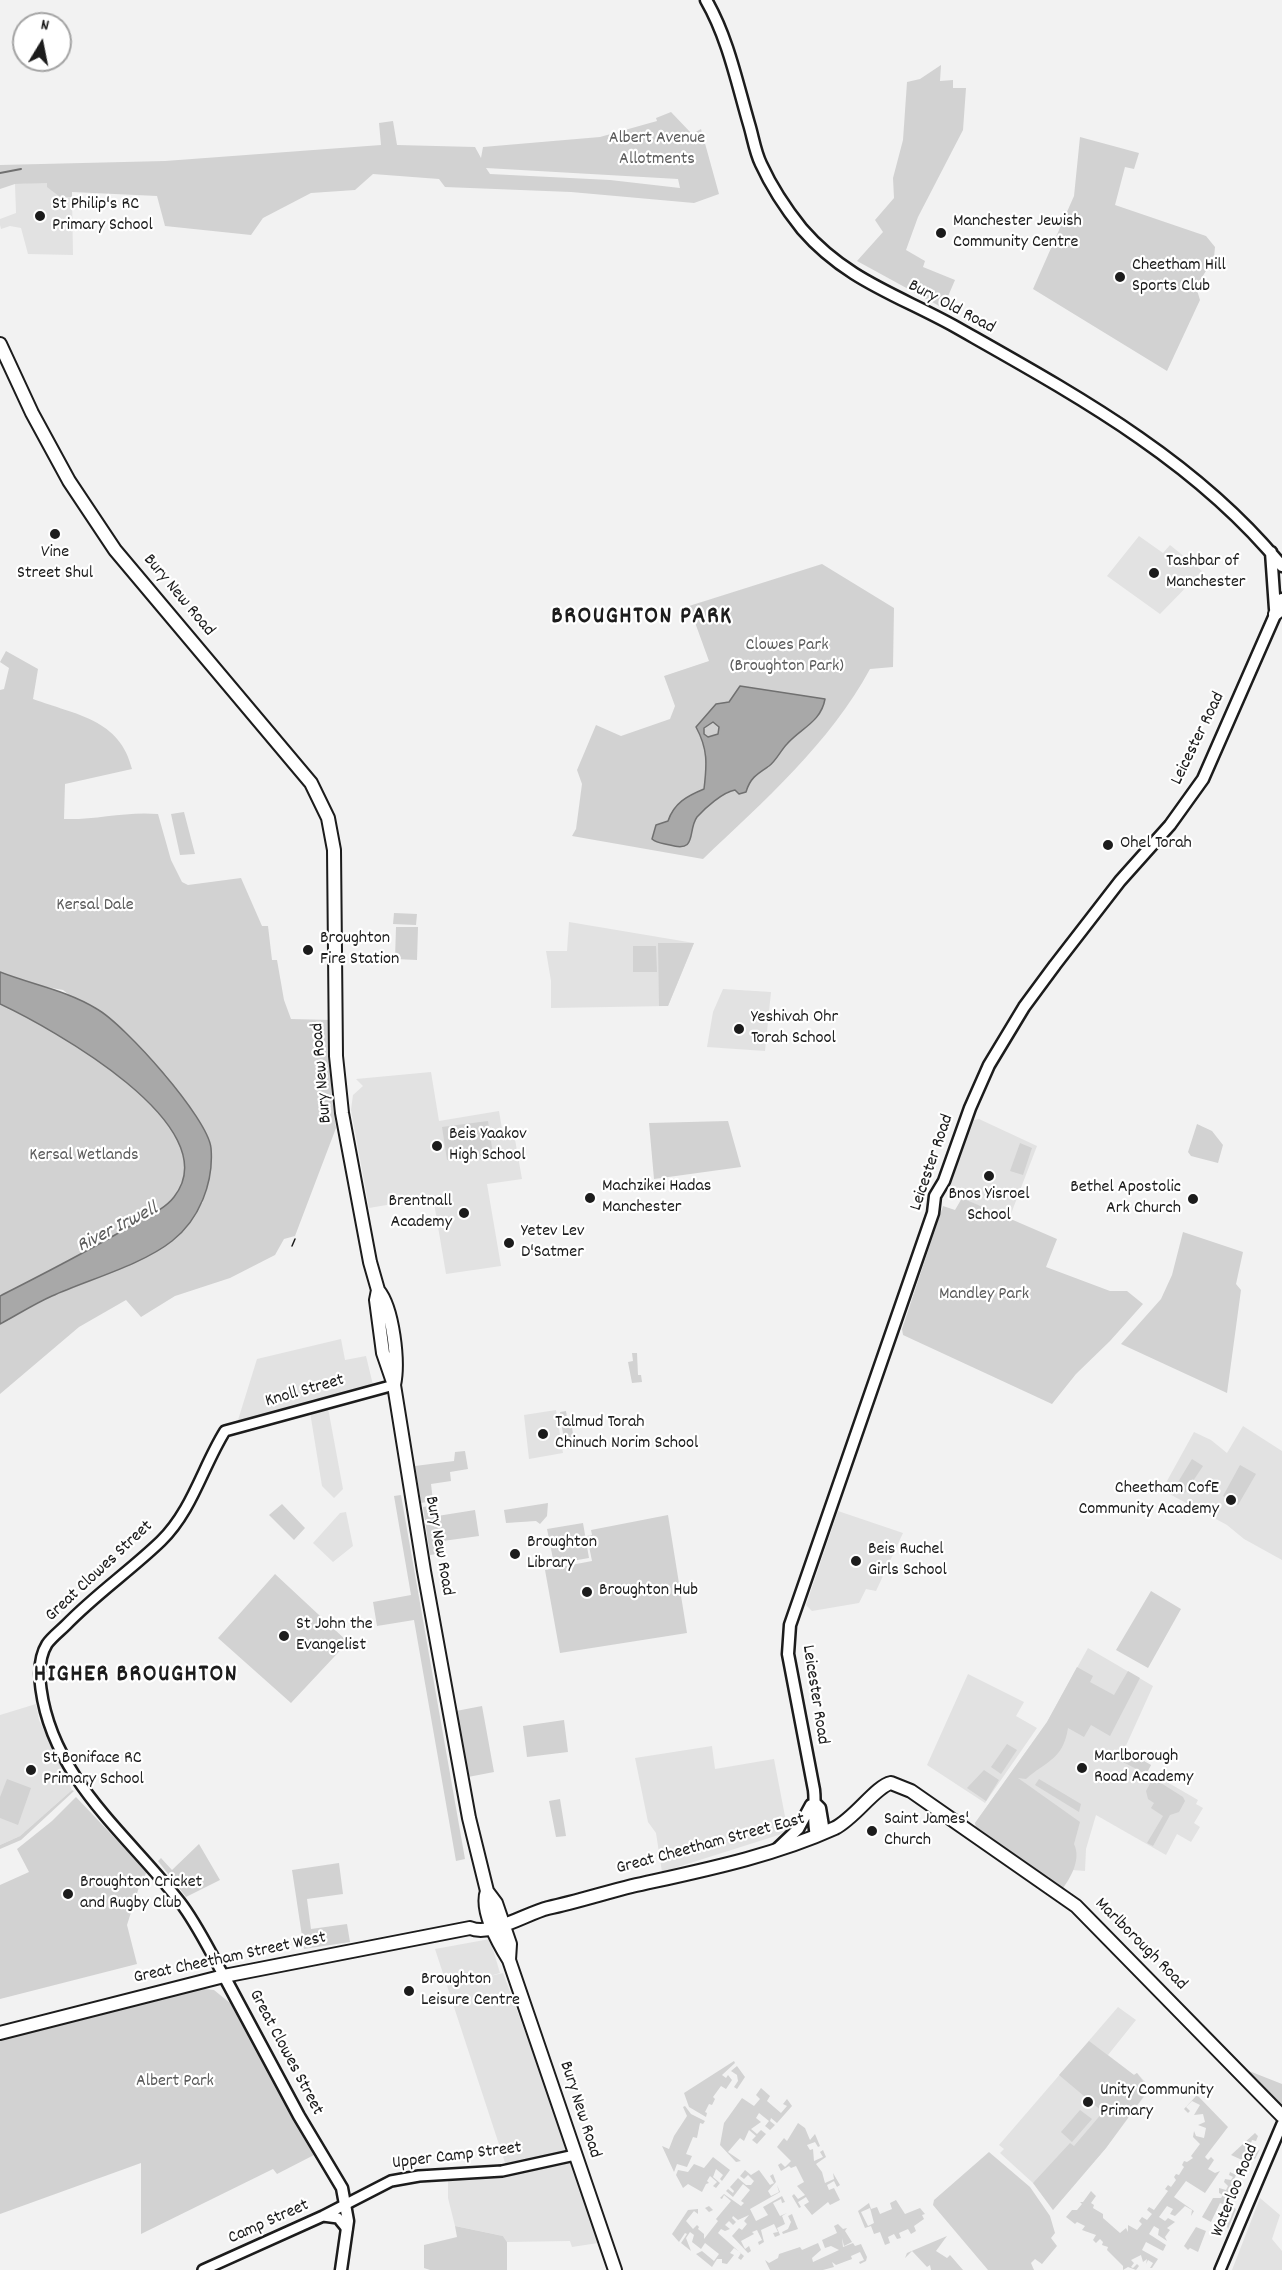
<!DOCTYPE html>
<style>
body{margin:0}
#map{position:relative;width:1282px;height:2270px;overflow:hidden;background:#f2f2f2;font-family:Dekko,sans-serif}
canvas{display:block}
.north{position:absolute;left:12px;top:12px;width:60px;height:60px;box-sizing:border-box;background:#fff;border:2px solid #a4a4a4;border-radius:50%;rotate:10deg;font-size:16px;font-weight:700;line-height:24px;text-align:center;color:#1c1c1c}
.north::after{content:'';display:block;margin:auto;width:21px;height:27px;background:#1c1c1c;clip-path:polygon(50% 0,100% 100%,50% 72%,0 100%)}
</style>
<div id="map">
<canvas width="1282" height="2270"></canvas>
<div class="north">N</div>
</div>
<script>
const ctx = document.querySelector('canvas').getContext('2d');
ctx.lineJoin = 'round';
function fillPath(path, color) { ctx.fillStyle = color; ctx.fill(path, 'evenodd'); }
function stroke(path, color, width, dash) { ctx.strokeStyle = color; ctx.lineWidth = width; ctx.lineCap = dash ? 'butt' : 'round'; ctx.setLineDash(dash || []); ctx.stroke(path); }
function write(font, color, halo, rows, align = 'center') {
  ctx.font = font + ' Dekko,sans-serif'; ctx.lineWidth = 4.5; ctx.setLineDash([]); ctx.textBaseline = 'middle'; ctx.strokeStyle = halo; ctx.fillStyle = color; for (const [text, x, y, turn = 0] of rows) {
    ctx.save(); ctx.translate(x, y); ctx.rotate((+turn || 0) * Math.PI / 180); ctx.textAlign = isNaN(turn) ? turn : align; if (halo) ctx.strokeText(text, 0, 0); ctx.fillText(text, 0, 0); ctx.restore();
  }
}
fillPath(new Path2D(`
 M47,182L60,197H72L73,255L28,254L21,228L10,226L1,229L0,225V219L16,213L15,184Z
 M1139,536L1163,553L1170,545L1202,571L1160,614L1107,576Z
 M569,922L694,943L668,1006L551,1008V981L546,951H567Z
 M723,989L771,992L765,1051L707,1047L713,1012Z
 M431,1072L439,1121L499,1111L502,1129L513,1128L522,1179L487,1184L501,1266L446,1274L433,1197L369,1208L351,1110L353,1095L363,1086L356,1079Z
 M979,1119L1037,1146L1009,1219L948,1192L973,1120Z
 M341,1339L345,1360L366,1356L373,1385L250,1419L238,1420L257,1359Z
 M328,1408L343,1489L334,1498L322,1486L310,1412Z
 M556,1410L563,1453L529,1459L524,1415Z
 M1243,1426L1282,1451V1560L1244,1539L1227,1525L1162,1490L1194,1432L1211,1440L1227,1453Z
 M838,1511L903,1533L876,1591L866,1589L859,1603L812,1611L806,1605Z
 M346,1512L353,1546L333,1562L313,1543L340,1513Z
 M1088,1648L1153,1686L1124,1750L1151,1765L1148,1771L1198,1800L1196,1804L1203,1808L1194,1823L1200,1827L1191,1842L1177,1834L1166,1855L1096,1815L1086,1849L1085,1871L1072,1870L1063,1888L976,1827L975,1823L1047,1722Z
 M968,1674L1024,1702L1016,1716L1037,1728L985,1803L927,1765Z
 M36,1704L39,1720L72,1790L20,1836L0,1845V1715Z
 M712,1746L715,1769L774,1759L788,1832L662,1872L656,1833L648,1822L635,1758Z
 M490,1939L500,1973L490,1976L503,1973L540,2072L598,2243L572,2247L570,2241L507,2242L503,2236L455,2226L448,2198V2177L500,2176L508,2172L435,1949Z
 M1118,2007L1136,2020L1108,2055L1134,2075L1137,2073L1149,2086V2090L1106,2148L1053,2210L1033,2183L1000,2153L1004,2149L999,2145Z
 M1260,2198L1280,2215L1272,2239L1282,2251V2270H1232Z`), '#e2e2e2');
fillPath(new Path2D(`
 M941,65L940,81L953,80V88H966L963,130L918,217L906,250L925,261L923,267L955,280L943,308L857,261L883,232L875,220L894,198L893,178L903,140L907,82L920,79Z
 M671,112L692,134L701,129L719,194L694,203L571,192L445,187L439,179L373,174L355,190L311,193L263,218L251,235L165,226L157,196L72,192V197H60L47,187V183L15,184L0,189V165L165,161L381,145L379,123L393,121L397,145L475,147L481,158L483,147L600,137L657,121L656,118ZM486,168L678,179L680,188L610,180L490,174Z
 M1080,137L1139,153L1134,169L1125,167L1115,205L1206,236L1215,247L1214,258L1196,287L1200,300L1167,371L1033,289L1074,196Z
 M822,564L894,608L893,667L870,669C830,743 764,801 703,859L572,836L576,829L582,784L577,770L596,725L621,736L670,719L675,706L664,676L709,661L689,606Z
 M6,651L38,669L33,699C76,715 120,719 132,769L65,784L64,819C96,820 126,811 158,814L171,860L182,882L188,885L241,878L262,926H268L272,960H277L284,1000L291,1019L331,1020V1090L336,1128L295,1236L284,1239L275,1255L230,1278L175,1296L141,1317L126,1300L79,1327L0,1394V1324L50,1297L115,1271L171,1242L203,1202L211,1147L193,1113L166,1075L63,990L30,984L0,972V690L4,689L9,668L0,662Z
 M184,812L195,854L180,855L171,814Z
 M394,913L417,914L416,925L393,924Z
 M396,927H418L417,960L395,959Z
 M658,943H694L668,1006H659Z
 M633,946H656L657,972H633Z
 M0,1004C49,1027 230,1126 174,1197C164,1210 146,1217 132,1225C89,1251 45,1273 0,1296Z
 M488,1121L493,1154L447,1160L442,1127Z
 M728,1121L741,1167L654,1179L649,1123Z
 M1197,1124L1212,1131L1223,1145L1218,1163L1191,1156L1188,1152Z
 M1020,1143L1032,1148L1023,1175L1010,1171Z
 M962,1198L1057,1239L1046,1267L1110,1291H1127L1143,1304L1110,1341L1076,1374L1052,1404L903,1335L902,1329L943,1206L955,1210Z
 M1183,1232L1243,1252L1236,1284L1241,1290L1227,1393L1121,1344L1161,1299L1172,1275Z
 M632,1353H637L638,1375H641L642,1382L632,1383L628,1362L633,1361Z
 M566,1411L567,1417L571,1421L575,1447L565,1449L560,1412Z
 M465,1451L468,1469L450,1472L451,1481L431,1484L433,1501L421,1503L415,1466L454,1461L455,1452Z
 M1192,1459L1203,1466L1185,1493L1175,1487Z
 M1240,1465L1256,1474L1238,1505L1223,1496Z
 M401,1495L465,1859L456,1861L414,1620L377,1626L373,1602L411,1595L394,1496Z
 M548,1503L547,1516L540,1524L536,1521L506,1523L504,1510Z
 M282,1504L305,1528L294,1540L269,1515Z
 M429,1506L431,1517L475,1510L479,1536L443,1541V1545L437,1546L438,1554L430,1555L423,1507Z
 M668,1515L687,1633L560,1653L545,1570L592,1561L587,1536L592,1535L591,1530Z
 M583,1523L589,1558L554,1564L547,1529Z
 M275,1574L348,1642L291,1703L218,1638Z
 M1151,1591L1181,1609L1148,1668L1116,1650Z
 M1077,1667L1093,1676L1090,1682L1114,1695L1128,1671L1140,1678L1110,1736L1091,1725L1084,1737L1068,1728C1063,1760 1046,1761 1026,1779L1018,1778L1080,1822L1074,1844C1081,1858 1072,1876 1063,1888L976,1827L975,1823L1047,1722Z
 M482,1706L494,1772L468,1777L456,1711Z
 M564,1720L568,1752L527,1757L523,1726Z
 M1007,1744L1017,1750L1001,1774L991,1767Z
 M1124,1750L1151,1765L1146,1774L1119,1760Z
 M984,1770L999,1780L986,1801L967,1788Z
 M1153,1778L1183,1797L1185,1801L1179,1812L1170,1815L1153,1846L1147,1843L1163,1816L1151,1808L1154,1803L1148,1799L1146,1791Z
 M7,1779L31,1788L18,1825L0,1818V1797Z
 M1039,1779L1081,1804L1079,1812L1035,1785Z
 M72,1790L74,1791L21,1840L0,1849V1845L20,1836Z
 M76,1797L147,1872L140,1884L127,1925L137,1964L0,1999V1885L29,1872L17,1849L52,1821Z
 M560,1799L566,1836L556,1837L549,1801Z
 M199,1844L220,1880L186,1897L158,1861L161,1858L172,1870Z
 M339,1863L343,1894L307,1899L311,1929L347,1924L350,1942L304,1949L292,1870Z
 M196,1988L214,1990L230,2003L314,2155L277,2174L273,2169L141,2234V2163L0,2214V2039Z
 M1089,2041L1134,2075L1137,2073L1149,2089L1106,2148L1053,2210L1033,2183L1070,2143L1074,2146L1103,2112L1059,2075Z
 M734,2061L735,2063L722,2075L726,2078L728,2075L732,2080L726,2089L721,2086L713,2097L715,2099L712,2105L709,2104L705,2112L707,2113L706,2117L689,2107L684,2093Z
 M737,2066L745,2077L737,2089L734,2087L738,2081L737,2075L731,2071Z
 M1244,2069L1282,2084V2106H1281Z
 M761,2088L770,2096L767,2101L781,2113L787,2106L783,2104L787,2099L792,2106L777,2123L771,2118L770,2121L775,2125L770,2130L765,2126L769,2121L759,2113L756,2118L761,2122L751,2129L757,2134L761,2130L766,2134L757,2144L752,2140L756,2136L749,2130L744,2141L740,2138L728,2152L741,2161L736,2162L720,2145L724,2123L742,2098L754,2106L760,2099L756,2095Z
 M1197,2095L1228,2127L1205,2157L1208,2160L1211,2157L1214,2160L1208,2169L1215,2173L1220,2171L1205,2193L1186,2181L1174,2197L1194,2211L1191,2216L1192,2210L1185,2206L1175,2216L1170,2214L1173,2209L1167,2206L1159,2217L1165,2221L1168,2218L1175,2222L1167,2228L1170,2230L1165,2237L1167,2241L1158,2235L1159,2229L1154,2226L1149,2234L1166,2245L1163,2251L1146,2242L1142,2250L1158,2259L1152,2268H1150L1153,2263L1148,2260L1146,2264L1147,2259L1143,2262L1141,2255L1131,2260L1134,2263L1131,2267L1133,2268L1137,2264L1139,2266L1136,2270L1128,2267L1123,2270V2266L1107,2250L1108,2247L1102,2245L1103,2242L1100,2239L1096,2243L1093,2240L1096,2235L1082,2230L1085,2226L1077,2222L1075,2224L1066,2217L1072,2210H1077L1082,2204L1080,2202H1083L1091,2191L1096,2196L1091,2203L1094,2205L1093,2208L1103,2214V2218L1120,2233L1126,2228L1128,2232V2225L1137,2230L1142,2224L1139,2221L1142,2217L1147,2220L1152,2214L1147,2210L1149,2207L1154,2210L1168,2191L1165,2189L1168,2185L1171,2187L1176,2180L1174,2177L1176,2174L1179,2175L1184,2167L1182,2165L1184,2161L1187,2162L1193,2158L1191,2156L1200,2144L1193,2137L1194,2131L1196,2136L1204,2138L1206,2128L1198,2125L1205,2122L1203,2114L1194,2115L1200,2105L1192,2101L1186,2107L1190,2111L1188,2113L1184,2109Z
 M685,2106L691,2114L705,2121L703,2124L700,2123L697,2138L693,2137L686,2154L692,2156L687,2167L677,2164L674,2172L662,2146L669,2149L674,2136L687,2116L683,2107Z
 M1080,2110L1092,2119L1072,2142L1061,2132Z
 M798,2123L805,2128L810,2140L815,2134L820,2146L818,2147L815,2142L807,2145L810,2150L813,2149L814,2161L823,2157L820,2152L823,2150L826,2157L816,2164L822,2172L825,2183L834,2179L833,2173L840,2185L837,2187L834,2181L827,2185L829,2190L834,2188L840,2200L830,2205L828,2202L812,2215L804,2205L809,2202L806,2197L798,2202L801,2207L799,2208L792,2196L794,2194L798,2199L805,2195L797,2186L804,2182L796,2166L791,2168L789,2166L781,2171L778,2165L781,2163L785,2167L791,2161L777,2147L784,2138L787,2141Z
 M1255,2133L1258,2136L1256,2141L1252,2140L1249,2149L1256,2153L1260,2149L1255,2159L1253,2158L1255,2153L1247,2150L1242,2160L1231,2155Z
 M989,2152L1030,2187L1050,2216L1055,2233L1051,2238L1057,2246L1042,2264L1035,2259L1031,2263L1034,2270H988L933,2205L934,2200Z
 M713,2157L730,2170L722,2181L720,2179L723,2175L716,2169L713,2177L720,2183L716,2188L713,2186L717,2182L710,2176L707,2181L709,2183L706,2184L702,2192L688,2184L683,2188L676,2175L678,2170L688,2172L694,2164L704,2168Z
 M745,2170L751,2175L759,2170L770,2185L774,2183L770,2176L773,2174L776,2182L768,2191L771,2196L779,2192L777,2185L780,2192L750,2209L756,2221L768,2215L763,2207L782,2196L785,2202L782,2203L781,2199L773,2203L780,2216L787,2213L782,2216L785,2224L777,2228L780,2235L775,2237L773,2233L778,2232L774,2224L761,2230L764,2242L759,2245L758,2242L762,2240L757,2230L752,2232L754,2234L741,2241L745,2249L749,2246L751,2251L748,2253L732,2236L739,2228L742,2230L747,2224L744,2221L749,2215L738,2220L733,2216L732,2218L736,2222L733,2225L729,2221L725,2225L730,2229L725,2231L721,2229L718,2233L744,2256L741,2260L738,2258L741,2253L734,2248L730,2253L734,2255L727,2264L722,2263V2259H717L712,2267L696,2254L702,2251L714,2261L719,2254L705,2243L701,2249L692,2242L694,2235L690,2232L686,2238L691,2251L681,2243L687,2234L685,2233L679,2242L672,2234L688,2210L698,2209V2214L694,2211L686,2221L693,2229L697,2225L699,2227L698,2229L704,2234V2239L718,2221L705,2208L709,2206L713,2210L709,2212L716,2219L731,2201L724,2195L722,2199L720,2198L724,2194L741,2206L744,2203L741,2201L750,2190L743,2184L733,2197L726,2191L728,2189L733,2193L734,2191L730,2187L738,2178L746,2185H751L754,2181L748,2175L744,2179L740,2176Z
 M1230,2172L1236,2175L1225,2203L1236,2209L1228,2229L1226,2224L1230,2220L1234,2209L1220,2203L1211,2222L1202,2217L1213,2198H1221L1223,2195L1219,2193V2188L1226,2190L1228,2186L1224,2182L1225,2179L1231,2180L1233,2177L1229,2175Z
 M896,2200L905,2214L920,2208L925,2214L922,2215L924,2219L914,2226L916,2231L911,2234L908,2229L899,2233L901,2238L897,2239L894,2234L888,2237L890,2243L885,2245L880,2232L874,2234L871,2226L865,2228L858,2211L869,2203L871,2209L877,2207L880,2214L892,2209L890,2203ZM870,2208L874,2223L868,2226L861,2212Z
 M792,2214L798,2229L783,2234L782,2232L788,2229L791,2222L788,2216Z
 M838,2224L843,2229L847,2228L845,2231L852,2242L844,2246L842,2238L843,2247L853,2243L855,2246L861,2244L867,2257L866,2261L860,2264L859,2262L864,2260L860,2252L851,2256L852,2259L836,2265L832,2262L834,2267L823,2270H770L765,2260L769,2263L778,2258L779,2254L800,2247L802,2250L818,2243L821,2250L812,2258L813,2262L839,2250L831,2246L825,2248L822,2240L837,2233L834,2226Z
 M455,2226L503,2236L507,2242V2270H430L424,2268V2245L457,2237Z
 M1196,2227L1206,2231L1198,2252L1190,2248L1188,2250L1184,2246Z
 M947,2236L936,2251L947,2258L950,2255L963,2270H931L930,2265L927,2267L912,2251L905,2258L907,2253Z`), '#d2d2d2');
const water = new Path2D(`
 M740,686L825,699C821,722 801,728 787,744C781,750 776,761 769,766C757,774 750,778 746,792L739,794L735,790C723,792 705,808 697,817C687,831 698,853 670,845C663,843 658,844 652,839L656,825L668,821C674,803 687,796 704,789C707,764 708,749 696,727L716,704L729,702ZM713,722L719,727L718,734L708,737L704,734V728Z
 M0,972C33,985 66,990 97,1009C125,1025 208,1118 211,1148C214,1183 199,1220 172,1241C142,1265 87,1280 52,1296C34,1304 17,1315 0,1324V1296C45,1273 89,1251 132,1225C146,1217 164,1210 174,1197C230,1126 49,1027 0,1004Z`);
fillPath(water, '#a8a8a8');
stroke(water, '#707070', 1.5);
stroke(new Path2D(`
 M0,173L21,169`), '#707070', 2);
const secondary = new Path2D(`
 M224,1976C210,1952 197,1924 180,1902C128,1835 53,1779 41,1689C39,1675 39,1657 47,1644C52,1637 60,1631 66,1625C96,1594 131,1570 161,1541C192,1511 203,1466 225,1431L394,1385
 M323,2216L338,2218L347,2229
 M203,2270L323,2216L391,2181L419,2176L502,2171L575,2155
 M1220,2270L1282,2124`);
const primary = new Path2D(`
 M706,0C728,38 737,83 749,124C753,137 755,152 761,164C771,186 786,209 802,229C846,280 898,295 954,326C1072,393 1195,459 1282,566
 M1271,552L1275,609
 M816,1804L820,1808L824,1832
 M816,1835C812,1819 816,1806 814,1790L788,1654L790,1625L933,1213L935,1196L944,1181L970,1108L989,1065L1024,1007L1055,965L1120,881L1170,825L1203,779L1282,599
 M777,1849L798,1829L811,1805
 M224,1976L299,2116L342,2188L348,2221L341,2270`);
const highway = new Path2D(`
 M0,344L32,413L69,481L115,550L311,783L328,818L334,850L336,1056L342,1113L370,1262L378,1290L376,1300L383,1353L394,1385L424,1571L469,1818L487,1891L496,1903L510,1944L509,1960
 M1275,614L1282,609
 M378,1290C393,1308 399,1362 394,1385
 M487,1891C480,1910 499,1944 509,1960L615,2270
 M0,2033L224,1976L470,1928C491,1937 527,1913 548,1908C576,1902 604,1893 632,1886C699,1871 771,1857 835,1828C855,1818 876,1786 891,1783L911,1791L1076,1906L1282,2116`);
stroke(secondary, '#1c1c1c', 14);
stroke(primary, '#1c1c1c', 15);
stroke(highway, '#1c1c1c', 16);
stroke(secondary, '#fff', 9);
stroke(primary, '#fff', 10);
stroke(highway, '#fff', 12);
stroke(new Path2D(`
 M292,1246L295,1239`), '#1c1c1c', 1.5);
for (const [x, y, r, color] of [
 [40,216,6,"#1c1c1c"],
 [941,233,6,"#1c1c1c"],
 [1120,277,6,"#1c1c1c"],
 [55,534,6,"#1c1c1c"],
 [1154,573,6,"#1c1c1c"],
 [1108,845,6,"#1c1c1c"],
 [308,950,6,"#1c1c1c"],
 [739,1029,6,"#1c1c1c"],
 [437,1146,6,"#1c1c1c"],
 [989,1176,6,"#1c1c1c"],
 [590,1198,6,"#1c1c1c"],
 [1193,1199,6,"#1c1c1c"],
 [464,1213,6,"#1c1c1c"],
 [509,1243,6,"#1c1c1c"],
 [543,1434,6,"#1c1c1c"],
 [1231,1500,6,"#1c1c1c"],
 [515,1554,6,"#1c1c1c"],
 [856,1561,6,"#1c1c1c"],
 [587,1592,6,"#1c1c1c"],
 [284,1636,6,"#1c1c1c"],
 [1082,1768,6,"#1c1c1c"],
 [31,1770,6,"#1c1c1c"],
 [872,1831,6,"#1c1c1c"],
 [68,1894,6,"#1c1c1c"],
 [409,1991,6,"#1c1c1c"],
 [1088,2102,6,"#1c1c1c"]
]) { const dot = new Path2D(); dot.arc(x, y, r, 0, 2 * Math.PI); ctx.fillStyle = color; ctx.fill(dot); stroke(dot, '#fff', 2); }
write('18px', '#5c5c5c', '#fff', [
 ["Albert Avenue",657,140],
 ["Allotments",657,161],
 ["Clowes Park",787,647],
 ["(Broughton Park)",787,668],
 ["Kersal Dale",95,907],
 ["Kersal Wetlands",84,1157],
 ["Mandley Park",984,1296],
 ["Albert Park",175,2083]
]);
write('18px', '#1c1c1c', '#fff', [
 ["St Philip's RC",52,206],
 ["Primary School",52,227],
 ["Manchester Jewish",953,223],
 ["Community Centre",953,244],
 ["Cheetham Hill",1132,267],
 ["Sports Club",1132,288],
 ["Vine",55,554,"center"],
 ["Street Shul",55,575,"center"],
 ["Tashbar of",1166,563],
 ["Manchester",1166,584],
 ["Ohel Torah",1120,845],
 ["Broughton",320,940],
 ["Fire Station",320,961],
 ["Yeshivah Ohr",751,1019],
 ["Torah School",751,1040],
 ["Beis Yaakov",449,1136],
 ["High School",449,1157],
 ["Machzikei Hadas",602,1188],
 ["Manchester",602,1209],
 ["Bethel Apostolic",1181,1189,"right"],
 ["Ark Church",1181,1210,"right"],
 ["Bnos Yisroel",989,1196,"center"],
 ["School",989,1217,"center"],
 ["Brentnall",452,1203,"right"],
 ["Academy",452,1224,"right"],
 ["Yetev Lev",521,1233],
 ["D'Satmer",521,1254],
 ["Talmud Torah",555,1424],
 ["Chinuch Norim School",555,1445],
 ["Cheetham CofE",1219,1490,"right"],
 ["Community Academy",1219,1511,"right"],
 ["Broughton",527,1544],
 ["Library",527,1565],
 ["Beis Ruchel",868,1551],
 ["Girls School",868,1572],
 ["Broughton Hub",599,1592],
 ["St John the",296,1626],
 ["Evangelist",296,1647],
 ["Marlborough",1094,1758],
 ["Road Academy",1094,1779],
 ["St Boniface RC",43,1760],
 ["Primary School",43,1781],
 ["Saint James'",884,1821],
 ["Church",884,1842],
 ["Broughton Cricket",80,1884],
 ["and Rugby Club",80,1905],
 ["Broughton",421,1981],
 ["Leisure Centre",421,2002],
 ["Unity Community",1100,2092],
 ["Primary",1100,2113]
], 'left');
write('18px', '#1c1c1c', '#fff', [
 ["Bury Old Road",951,308,28],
 ["Bury New Road",178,596,50],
 ["Leicester Road",1199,739,-64],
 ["Bury New Road",323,1073,-95],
 ["Leicester Road",933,1163,-71],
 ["Knoll Street",305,1392,-16],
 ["Bury New Road",438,1546,80],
 ["Great Clowes Street",100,1572,-43],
 ["Leicester Road",814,1695,81],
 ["Great Cheetham Street East",711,1845,-15],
 ["Marlborough Road",1140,1945,45],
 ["Great Cheetham Street West",230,1959,-12],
 ["Great Clowes Street",285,2053,62],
 ["Bury New Road",579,2110,72],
 ["Upper Camp Street",457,2157,-7],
 ["Waterloo Road",1236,2191,-68],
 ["Camp Street",269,2223,-24]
]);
write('italic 20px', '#5b5b5b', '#fff', [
 ["River Irwell",118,1229,-27]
]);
ctx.letterSpacing = '1.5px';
write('bold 24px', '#1c1c1c', '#fff', [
 ["BROUGHTON PARK",642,619],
 ["HIGHER BROUGHTON",136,1677]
]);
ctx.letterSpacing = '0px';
</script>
